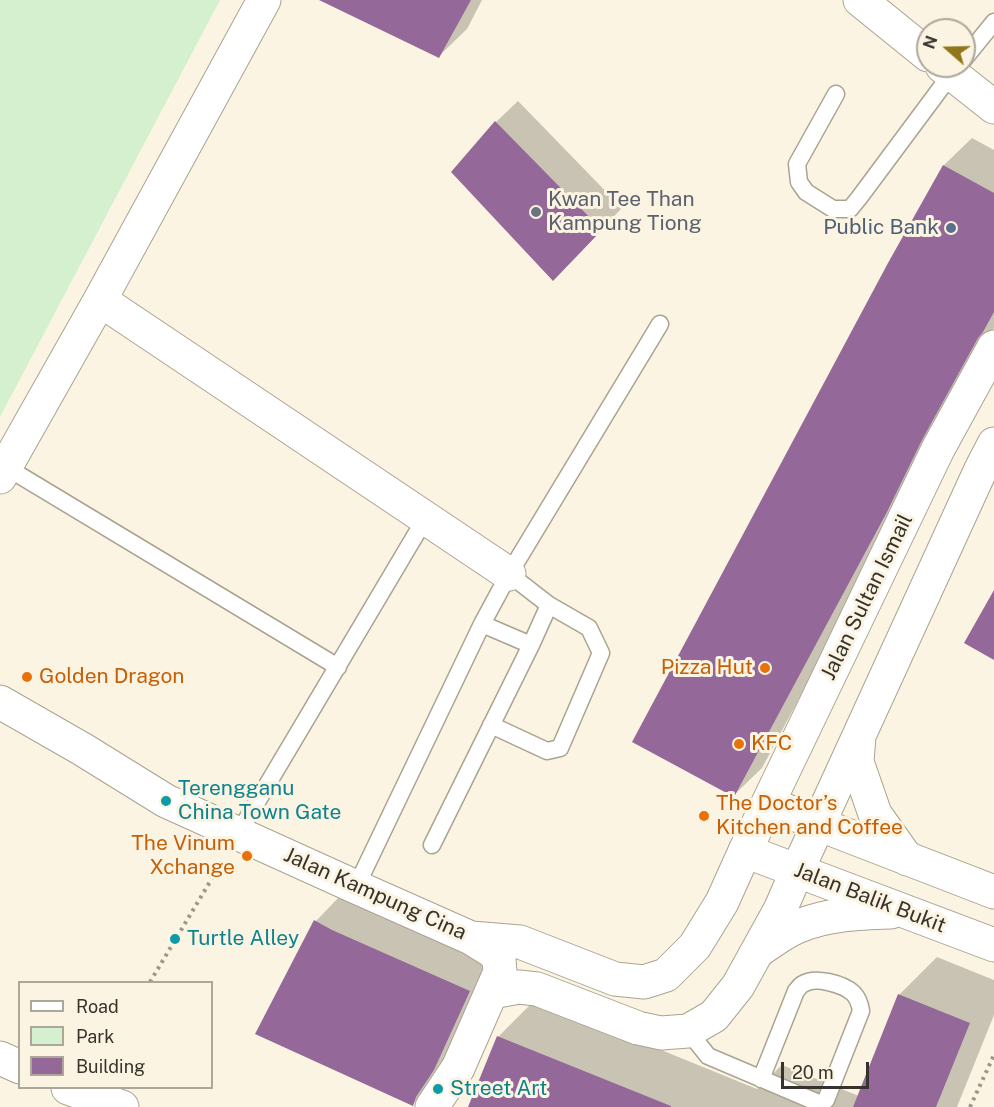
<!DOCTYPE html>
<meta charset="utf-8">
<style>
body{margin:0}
#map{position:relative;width:994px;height:1107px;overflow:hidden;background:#fcf4e2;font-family:"Public Sans",sans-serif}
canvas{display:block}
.legend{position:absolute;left:18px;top:981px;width:195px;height:108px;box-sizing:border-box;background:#fcf4e2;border:2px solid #ada799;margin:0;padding:8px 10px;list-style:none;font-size:18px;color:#36332c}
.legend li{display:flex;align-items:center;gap:12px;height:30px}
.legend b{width:30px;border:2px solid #ada799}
.north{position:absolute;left:916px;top:18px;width:60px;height:60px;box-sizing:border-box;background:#fcf4e2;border:2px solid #ada799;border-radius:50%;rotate:290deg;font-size:16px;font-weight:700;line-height:24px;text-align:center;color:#36332c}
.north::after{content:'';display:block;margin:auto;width:21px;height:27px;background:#91751a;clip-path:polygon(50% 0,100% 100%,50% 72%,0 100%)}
.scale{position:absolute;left:781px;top:1062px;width:88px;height:27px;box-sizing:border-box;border:3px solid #36332c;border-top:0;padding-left:8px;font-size:18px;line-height:21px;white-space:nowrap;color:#36332c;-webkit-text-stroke:4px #fcf4e2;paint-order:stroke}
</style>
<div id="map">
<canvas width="994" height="1107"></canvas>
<ul class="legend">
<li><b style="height:8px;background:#fff"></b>Road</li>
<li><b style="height:16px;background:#d4f0ce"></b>Park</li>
<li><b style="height:16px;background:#946999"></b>Building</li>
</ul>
<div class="north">N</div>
<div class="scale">20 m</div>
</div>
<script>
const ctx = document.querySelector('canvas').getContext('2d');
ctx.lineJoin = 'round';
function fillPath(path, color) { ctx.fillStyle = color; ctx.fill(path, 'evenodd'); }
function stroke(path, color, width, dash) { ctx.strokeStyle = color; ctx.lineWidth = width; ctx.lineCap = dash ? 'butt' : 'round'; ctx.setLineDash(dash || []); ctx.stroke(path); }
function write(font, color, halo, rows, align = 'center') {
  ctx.font = font + ' "Public Sans",sans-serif'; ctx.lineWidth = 6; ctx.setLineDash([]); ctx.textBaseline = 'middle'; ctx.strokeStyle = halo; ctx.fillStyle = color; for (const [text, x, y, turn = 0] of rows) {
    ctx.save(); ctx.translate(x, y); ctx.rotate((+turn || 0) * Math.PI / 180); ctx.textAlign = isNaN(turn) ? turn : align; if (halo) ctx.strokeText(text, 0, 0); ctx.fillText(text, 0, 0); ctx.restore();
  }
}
fillPath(new Path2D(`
 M0,0H220L0,417Z`), '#d4f0ce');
fillPath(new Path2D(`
 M323,0H482L467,29L439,56Z
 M518,101L622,208L575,257L453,172L496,122Z
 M972,138L994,150V328L948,412L914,483L762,768L734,795L889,264L944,165Z
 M341,895L494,965L439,1078L413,1104L316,921Z
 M937,957L994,980V1015L957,1107H470L499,1036L536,999L757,1089L782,1065L859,1096L899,995Z`), '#0003');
fillPath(new Path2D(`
 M319,0H471L439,58Z
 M495,121L602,230L553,281L451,172Z
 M943,165L994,193V312L983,332L978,338L922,440L887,512L734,797L632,742L888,263Z
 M994,590V660L964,643Z
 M314,920L332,930L470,991L434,1070L416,1097L413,1106L255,1034Z
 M898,994L970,1023L936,1107H853Z
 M497,1036L671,1106V1107H468Z`), '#946999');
const lane = new Path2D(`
 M964,59L994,22
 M836,94L797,164L799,182L806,192L833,209H850L859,198L955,69
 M1,464L338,667
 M482,624L531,645
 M491,725L547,751L560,748L601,653L589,628L549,605
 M238,834L425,519
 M432,845L531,645L549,605L509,574
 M356,887L482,624L509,574L660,324
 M688,1031L708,1056L821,1104L826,1100L861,1011C860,1004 858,998 853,993C843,984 815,976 803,984C800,985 799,988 796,991L761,1079`);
const street = new Path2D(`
 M860,0L928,55
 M942,66L994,107
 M100,300L509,574
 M0,477L100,300L264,0
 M0,702L82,749L166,801L356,887L471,938L520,942L615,979L644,982L666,975L695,946L722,902L745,851
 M492,992L519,987L537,989L638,1028L661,1033L688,1031L714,1016L738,986L780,910L797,871
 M0,1058L20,1067
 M68,1088L122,1107
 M432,1107L458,1068L500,972L499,959L492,951L471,938`);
const secondary = new Path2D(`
 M994,347L938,449L745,851L994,945
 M859,736L857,762L875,814L907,859
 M768,803L818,824L994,892
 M797,871L981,469L994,444
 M759,950C772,942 785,931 799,926C828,914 860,913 891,912`);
stroke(lane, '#aaa392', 19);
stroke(street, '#aaa392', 35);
stroke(secondary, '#aaa392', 35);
stroke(new Path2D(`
 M150,982L223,860
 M970,1107L994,1055`), '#9c978a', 4, [3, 4.5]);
stroke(lane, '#fff', 16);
stroke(street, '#fff', 33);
stroke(secondary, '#fff', 33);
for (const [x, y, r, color] of [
 [536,212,6,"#6b7280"],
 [951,228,6,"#5c6f8a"],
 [765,668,6,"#e8710a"],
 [27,677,6,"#e8710a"],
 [739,744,6,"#e8710a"],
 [166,801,6,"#0f9aa8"],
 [704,816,6,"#e8710a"],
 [247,856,6,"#e8710a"],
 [175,939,6,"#0f9aa8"],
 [438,1089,6,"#0f9aa8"]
]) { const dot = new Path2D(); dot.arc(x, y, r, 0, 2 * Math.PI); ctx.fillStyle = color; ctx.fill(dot); stroke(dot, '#fcf4e2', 2); }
write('21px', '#5b616d', '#fcf4e2', [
 ["Kwan Tee Than",548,200],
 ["Kampung Tiong",548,224]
], 'left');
write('21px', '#4e5e75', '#fcf4e2', [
 ["Public Bank",939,228]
], 'right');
write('21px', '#36332c', '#fcf4e2', [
 ["Jalan Sultan Ismail",867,597,-64],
 ["Jalan Kampung Cina",375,894,24],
 ["Jalan Balik Bukit",870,898,21]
]);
write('21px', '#c56008', '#fcf4e2', [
 ["Pizza Hut",753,668,"right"],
 ["Golden Dragon",39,677],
 ["KFC",751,744],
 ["The Doctor’s",716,804],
 ["Kitchen and Coffee",716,828],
 ["The Vinum",235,844,"right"],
 ["Xchange",235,868,"right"]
], 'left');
write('21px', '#0d838f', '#fcf4e2', [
 ["Terengganu",178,789],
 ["China Town Gate",178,813],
 ["Turtle Alley",187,939],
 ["Street Art",450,1089]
], 'left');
</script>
